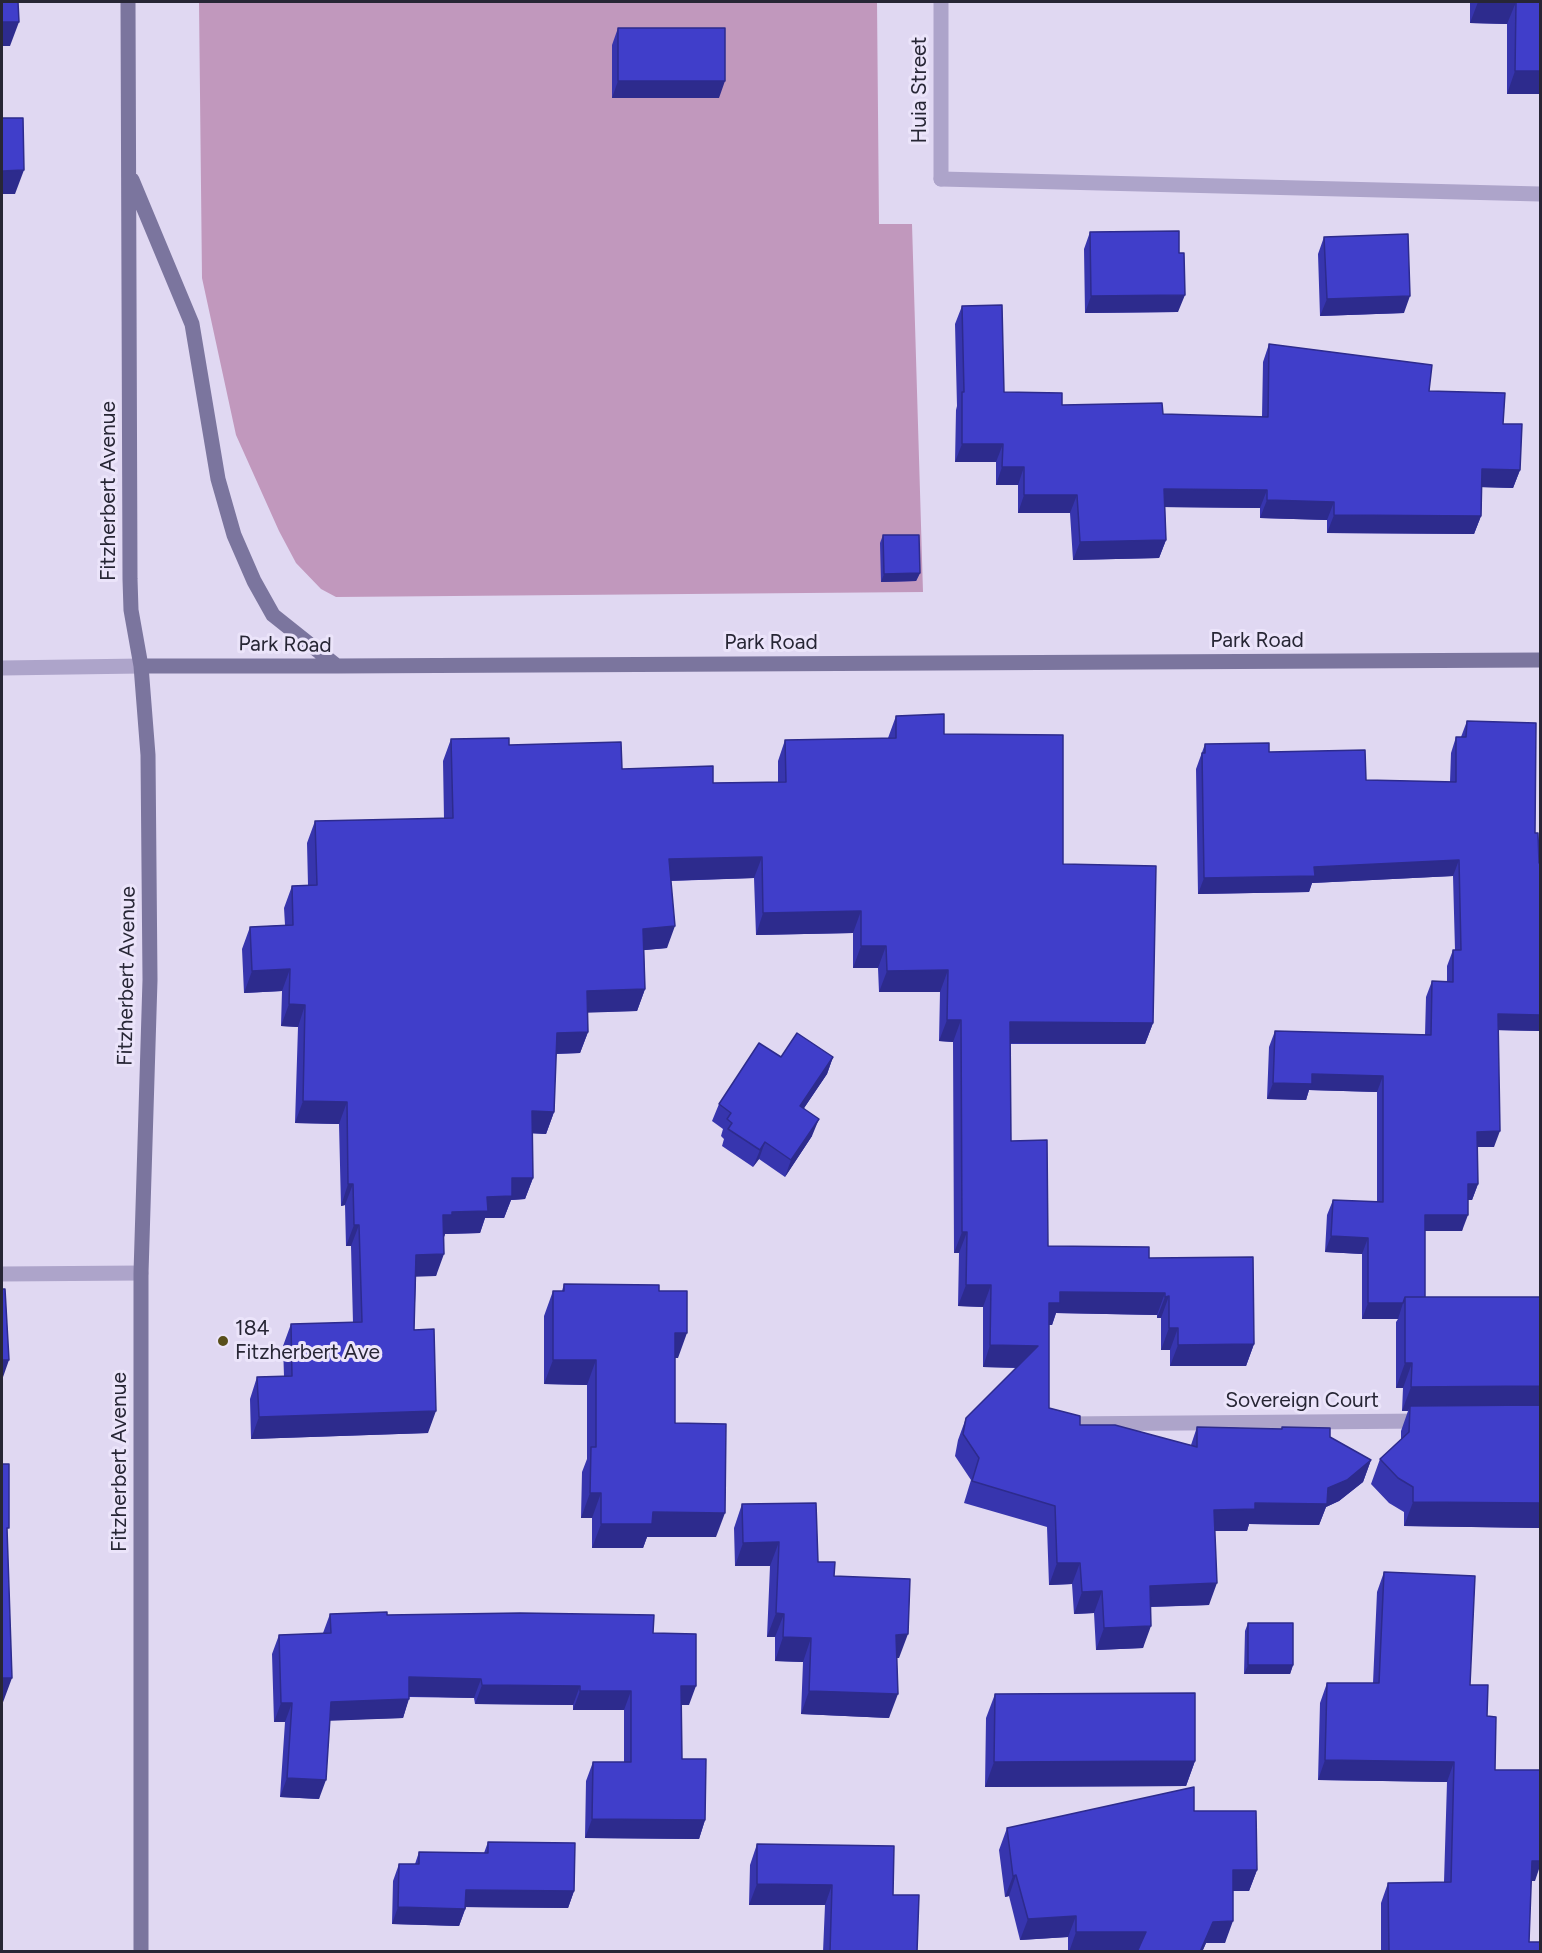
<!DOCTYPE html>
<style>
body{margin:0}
#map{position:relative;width:1542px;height:1953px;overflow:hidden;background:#e0d8f2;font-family:Figtree,sans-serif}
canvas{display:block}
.frame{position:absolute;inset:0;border:3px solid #272635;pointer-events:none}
</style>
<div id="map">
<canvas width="1542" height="1953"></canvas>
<div class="frame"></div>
</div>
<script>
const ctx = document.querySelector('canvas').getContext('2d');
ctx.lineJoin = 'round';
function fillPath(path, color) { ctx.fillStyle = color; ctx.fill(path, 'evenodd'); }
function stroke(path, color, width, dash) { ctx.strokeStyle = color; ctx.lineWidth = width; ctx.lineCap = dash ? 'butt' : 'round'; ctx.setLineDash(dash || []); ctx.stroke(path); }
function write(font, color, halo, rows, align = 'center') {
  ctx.font = font + ' Figtree,sans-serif'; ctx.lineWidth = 6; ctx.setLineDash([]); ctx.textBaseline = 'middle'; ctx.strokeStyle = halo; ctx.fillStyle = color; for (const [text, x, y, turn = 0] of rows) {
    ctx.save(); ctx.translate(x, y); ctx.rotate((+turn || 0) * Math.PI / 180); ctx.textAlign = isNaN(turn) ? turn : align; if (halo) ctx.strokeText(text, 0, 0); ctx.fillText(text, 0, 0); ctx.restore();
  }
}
fillPath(new Path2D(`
 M199,2H877L879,224H912L923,592L336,597L321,589L296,563L279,531L236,435L202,278Z`), '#c198bd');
stroke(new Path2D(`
 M941,179L1540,194`), '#ada4ca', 15);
stroke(new Path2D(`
 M941,2V179
 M2,1274L141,1273
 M1064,1424L1424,1421`), '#ada4ca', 15);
stroke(new Path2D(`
 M2,668L141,666`), '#ada4ca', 15);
stroke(new Path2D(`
 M128,2L130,579L131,610L141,666L148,755L150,980L141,1273V1952
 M132,180L192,324L218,479L234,535L254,581L273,615L337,666
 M141,666H337L1540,660`), '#7b759e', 15);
fillPath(new Path2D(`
 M1470,2H1540V94H1507V24L1470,23Z
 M618,28L719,98H612V45Z
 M1090,232L1178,312L1085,313L1084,249Z
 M1324,237L1404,313L1320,316L1318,254Z
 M962,306L1004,392L1062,405L1163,414L1262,417L1263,362L1269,344L1429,391L1503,424L1520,470L1513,488L1482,487L1481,516L1474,534L1327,533V520L1260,518V508L1165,507L1166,540L1159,558L1073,560L1070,513H1018V485H996V462H955L956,410L957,406L955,324Z
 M883,535L920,573L916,581L881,582L880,543Z
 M896,716L944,734L1063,864L1153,1023L1145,1044H1010L1011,1141L1048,1246L1149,1258L1254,1344L1246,1366H1170V1350H1161V1318H1157V1315L1056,1313L1052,1325H1049V1408L1080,1425L1191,1445L1197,1427L1282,1429V1427L1330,1437L1371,1460L1363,1482L1339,1501L1326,1507L1319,1525L1249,1524L1247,1531H1215L1209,1605L1151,1607L1143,1648L1096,1650L1094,1613L1074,1614L1072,1584L1049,1585L1047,1527L964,1503L971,1480L955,1456L958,1440L966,1418L1017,1368L983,1367V1307L958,1306L959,1253H954L953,1042L939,1041L940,992H879L878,968H853V933L756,935L754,878L671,881L667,948L644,950L645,989L637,1011L588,1012V1032L580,1053L556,1054L554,1112L546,1134L532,1133L533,1178L525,1199L511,1200L504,1218H485L480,1233L445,1234L444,1237L436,1276H416L414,1330L428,1433L251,1439L250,1399L257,1377L284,1376L283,1346L291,1324L353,1323L351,1246H346L345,1205L341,1206L339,1124L295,1123L298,1027L281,1026L282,991L244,993L242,949L250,927L285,925L284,908L292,886L308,885L307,843L315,821L444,819L443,761L451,739L509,745L622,769L713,783L778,782V761L785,740L888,738Z
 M1467,721L1535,833L1539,863H1540V1031L1498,1030L1494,1147H1478V1184L1472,1200H1468L1462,1231H1425V1297H1540V1523L1539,1528L1404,1526V1512L1389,1503L1371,1484L1380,1459L1401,1440V1431L1408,1411H1402L1403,1388H1396V1322L1398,1319H1362V1254L1325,1252L1327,1215L1333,1200L1377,1202V1092L1309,1090L1306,1100L1267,1099L1269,1047L1275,1031L1425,1035L1426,997L1432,981H1447V966L1453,950H1455L1453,876L1312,883L1309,892L1198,894L1196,769L1205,744L1269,752L1366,780L1450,782L1451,753L1456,737H1461Z
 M781,1057H833L827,1074L804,1108L812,1136L785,1177L759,1159L753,1167L722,1146L724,1139L721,1136L723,1129L712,1121L719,1104Z
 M564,1284L659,1291L678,1358H675V1423L716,1537H647L643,1548H592V1518H581L582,1472L587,1459V1385L544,1384V1316L553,1291H562Z
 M742,1504L834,1576L899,1658H897L889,1718L801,1714L803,1662L775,1661V1637H767L770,1566H735L734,1528Z
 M1384,1572L1470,1685L1487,1716L1495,1770L1535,1881H1531L1529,1942L1540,1952H1381V1903L1388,1883L1444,1882L1447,1782L1318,1780L1320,1703L1327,1683H1373L1377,1592Z
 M330,1614L387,1615L653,1633L689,1705H682V1759L705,1820L699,1839L585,1838L586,1781L593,1762H624V1710H573V1705L475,1704L474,1698L409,1697L403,1718L330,1720L319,1799L280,1797L285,1722H274L272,1654L279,1635L323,1633Z
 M1248,1623L1293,1665L1290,1674H1244L1245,1631Z
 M995,1694L1195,1761L1186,1786L985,1787L986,1718Z
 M1194,1811L1257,1870L1249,1891H1233L1225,1943H1206L1202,1952H1068V1937L1020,1940L1009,1896L1005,1897L999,1850L1007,1828Z
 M488,1842L574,1891L568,1908L466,1907L459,1926L392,1924L393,1881L399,1864H415L419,1852L484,1853Z
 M757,1844L893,1895L917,1952H823L825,1905H749L750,1865Z`), '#3735ae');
fillPath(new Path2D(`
 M1478,2H1516L1507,24L1470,23Z
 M2,22H19L10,46H2Z
 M1515,71H1540V94H1507Z
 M618,81H725L719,98H612Z
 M24,170L15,194H2V171Z
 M1185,295L1178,312L1085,313L1091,296Z
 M1410,296L1404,313L1320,316L1327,299Z
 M962,444H1003L996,462H955Z
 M1002,467H1024L1018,485H996Z
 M1482,469L1520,470L1513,488L1476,487Z
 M1164,489L1267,490L1260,508L1158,507Z
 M1024,495H1077L1070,513H1018Z
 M1267,500L1334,502L1327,520L1260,518Z
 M1334,515L1481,516L1474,534L1327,533Z
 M1166,540L1159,558L1073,560L1080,542Z
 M920,573L916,581L881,582L884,574Z
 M762,857L754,878L661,881L669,859Z
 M1459,860L1453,876L1312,883L1309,892L1198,894L1204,878L1314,867Z
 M861,911L853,933L756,935L763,913Z
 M675,926L667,948L635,951L643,929Z
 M861,946H886L878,968H853Z
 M290,969L282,991L244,993L252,971Z
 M948,970L940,992H879L887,971Z
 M645,989L637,1011L579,1013L587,991Z
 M289,1004L305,1005L298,1027L281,1026Z
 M1498,1014L1540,1015V1031L1492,1030Z
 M947,1020H961L953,1042L939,1041Z
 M1010,1022L1153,1023L1145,1044L1002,1043Z
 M588,1032L580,1053L549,1054L557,1033Z
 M833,1057L827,1074L794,1123L800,1106Z
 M1312,1074L1383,1076L1377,1092L1309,1090L1306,1100L1267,1099L1273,1083Z
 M303,1101L347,1102L339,1124L295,1123Z
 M532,1111L554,1112L546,1134L524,1133Z
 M819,1119L812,1136L785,1177L791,1160Z
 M1500,1131L1494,1147H1472L1477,1132Z
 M765,1142L759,1159L753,1167L760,1150Z
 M512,1178H533L525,1199L511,1200L504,1218H485L480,1233L445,1234L444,1237H435L443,1215L487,1197Z
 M348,1184H353L345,1205L341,1206Z
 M1468,1184H1478L1472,1200H1462Z
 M1425,1215H1468L1462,1231H1419Z
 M354,1225H359L351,1246H346Z
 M962,1232H967L959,1253H954Z
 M1331,1236L1368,1238L1362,1254L1325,1252Z
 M444,1254L436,1276L408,1277L416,1255Z
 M966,1285H991L983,1307L958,1306Z
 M1060,1292L1165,1293L1157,1315L1056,1313L1052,1325H1042L1049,1303Z
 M1169,1296L1161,1318H1157L1165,1297Z
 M1368,1303H1403L1398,1319H1362Z
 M1169,1328H1178L1170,1350H1161Z
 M675,1333H687L678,1358H666Z
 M1254,1344L1246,1366H1170L1178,1345Z
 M990,1345L1038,1346L1030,1368L983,1367Z
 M2,1360H9L2,1380Z
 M553,1360H596L587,1385L544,1384Z
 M1405,1363H1412L1403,1388H1396Z
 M1540,1386V1405L1410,1406L1408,1411H1402L1411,1387Z
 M436,1411L428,1433L251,1439L259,1417Z
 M1371,1460L1363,1482L1339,1501L1326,1507L1319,1525L1249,1524L1247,1531H1206L1214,1510L1255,1503L1328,1488Z
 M590,1493H601L592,1518H581Z
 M1413,1502L1540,1503V1523L1539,1528L1404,1526Z
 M653,1512L725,1513L716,1537H647L643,1548H592L601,1524Z
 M779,1542L770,1566H735L743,1543Z
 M1057,1563H1080L1072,1584L1049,1585Z
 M1217,1583L1209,1605L1142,1607L1150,1586Z
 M1102,1591L1094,1613L1074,1614L1082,1592Z
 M776,1613L784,1614L775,1637H767Z
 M1151,1626L1143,1648L1096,1650L1104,1628Z
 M908,1634L899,1658H888L896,1635Z
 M783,1637L811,1638L803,1662L775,1661Z
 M1248,1665H1293L1290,1674H1244Z
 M409,1677L481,1679L474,1698L402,1696Z
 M2,1678H12L2,1705Z
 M482,1685L580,1686L573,1705L475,1704Z
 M681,1686H696L689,1705H675Z
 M580,1691H631L624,1710H573Z
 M809,1691L898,1694L889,1718L801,1714Z
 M409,1699L403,1718L325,1721L331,1702Z
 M281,1703H292L285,1722H274Z
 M1325,1760L1454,1762L1447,1782L1318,1780Z
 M1195,1761L1186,1786L985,1787L994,1762Z
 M287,1778L326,1780L319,1799L280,1797Z
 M592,1819L705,1820L699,1839L585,1838Z
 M1532,1861H1540V1866L1535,1881H1524Z
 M1233,1870H1257L1249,1891H1225Z
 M1016,1875L1009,1896L1005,1897L1013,1876Z
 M757,1884L832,1885L825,1905H749Z
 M466,1890L574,1891L568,1908L460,1907Z
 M398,1907L465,1909L459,1926L392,1924Z
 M1076,1916L1068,1937L1020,1940L1028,1919Z
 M1233,1921L1225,1943H1206L1202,1952H1200L1213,1922Z
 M1076,1932H1146L1139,1952H1069Z`), '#2d2b8d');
const building = new Path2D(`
 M2,2H18L19,22H2Z
 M1516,2H1540V71H1515Z
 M618,28H725V81H618Z
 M2,118H23L24,170L2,171Z
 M1179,231V253H1184L1185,295L1091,296L1090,232Z
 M1408,234L1410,296L1327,299L1324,237Z
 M1002,305L1004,392L1062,393V405L1162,403L1163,414L1268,417L1269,344L1432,365L1429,391L1505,393L1503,424H1522L1520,470L1482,469L1481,516L1334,515V502L1267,500V490L1164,489L1166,540L1080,542L1077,495H1024V467H1002L1003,444H962V392H964L962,306Z
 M883,535H919L920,573L884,574Z
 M944,714V734L1063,735V864L1156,866L1153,1023L1010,1022L1011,1141L1047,1140L1048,1246L1149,1247V1258L1253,1257L1254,1344L1178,1345V1328H1169V1296L1165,1297V1293L1060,1292V1303H1049V1408L1080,1416V1425H1115L1197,1447V1427L1282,1429V1427L1330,1428V1437L1371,1460L1347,1480L1328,1488L1327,1504L1255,1503V1509L1214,1510L1217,1583L1150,1586L1151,1626L1104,1628L1102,1591L1082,1592L1080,1563H1057L1055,1506L972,1481L979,1458L963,1434L966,1418L1038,1346L990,1345L991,1285H966L967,1232H962L961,1020H947L948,970L887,971L886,946H861V911L763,913L762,857L669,859L675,926L643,929L645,989L587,991L588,1032L557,1033L554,1112L532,1111L533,1178H512V1196L487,1197L488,1211L452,1212V1215H443L444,1254L416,1255L414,1330L434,1329L436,1411L259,1417L257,1377L292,1376L291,1324L362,1322L359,1225H354L353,1184H348L347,1102L303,1101L305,1005L289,1004L290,969L252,971L250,927L293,925L292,886L317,885L315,821L453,818L451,739L509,738V745L621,742L622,769L713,766V783L786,782L785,740L896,738V716Z
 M1467,721L1536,723L1535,833H1538L1539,863H1540V1015L1498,1014L1500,1131L1477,1132L1478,1184H1468V1215H1425V1297H1405L1403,1303H1368V1238L1331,1236L1333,1200L1383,1202V1076L1312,1074V1084L1273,1083L1275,1031L1431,1035L1432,981L1453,982V950H1461L1459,860L1314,867L1315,876L1204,878L1202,753H1205V744L1269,743V752L1365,750L1366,780L1456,782V737H1466Z
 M797,1033L833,1057L800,1106L819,1119L791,1160L765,1142L760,1150L728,1129L732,1123L727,1119L731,1113L719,1104L759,1043L781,1057Z
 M564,1284L659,1285V1291H687V1333H675V1423L726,1424L725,1513L653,1512L652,1524H601V1493H590L591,1447H596V1360H553V1291H564Z
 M2,1289H5L9,1360H2Z
 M1405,1297H1540V1386L1411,1387L1412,1363H1405Z
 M1540,1405V1503L1413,1502V1487L1398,1478L1380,1459L1409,1432L1410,1406Z
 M2,1464H9V1528H7L12,1678H2Z
 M816,1503L818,1562H835L834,1576L910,1579L908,1634L896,1635L898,1694L809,1691L811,1638L783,1637L784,1614L776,1613L779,1542L743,1543L742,1504Z
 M1384,1572L1475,1576L1470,1685H1488L1487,1716L1496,1717L1495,1770H1540V1861H1532L1529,1942H1540V1952H1389L1388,1883L1451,1882L1454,1762L1325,1760L1327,1683H1379Z
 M387,1612V1615L520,1613L654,1615L653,1633L696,1634V1686H681L682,1759H706L705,1820L592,1819L593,1762H631V1691H580V1686L482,1685L481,1679L409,1677V1699L331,1702L326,1780L287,1778L292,1703H281L279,1635L331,1633L330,1614Z
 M1248,1623H1293V1665H1248Z
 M1195,1693V1761L994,1762L995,1694Z
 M1194,1787V1811H1256L1257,1870H1233V1921L1213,1922L1200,1952H1137L1146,1932H1076V1916L1028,1919L1016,1875L1013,1876L1007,1828Z
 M488,1842L575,1843L574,1891L466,1890L465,1909L398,1907L399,1864H419V1852L488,1853Z
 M757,1844L894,1846L893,1895H919L917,1952H830L832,1885L757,1884Z`);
fillPath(building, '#403eca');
stroke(building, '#2d2b8d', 1.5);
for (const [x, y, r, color] of [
 [223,1341,6,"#584e1a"]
]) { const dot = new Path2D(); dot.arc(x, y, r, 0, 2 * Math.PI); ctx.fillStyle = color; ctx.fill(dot); stroke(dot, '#ebe4fa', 2); }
write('21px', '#272635', '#ebe4fa', [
 ["Huia Street",920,90,-90],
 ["Fitzherbert Avenue",109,491,-90],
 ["Park Road",1257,641],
 ["Park Road",771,643],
 ["Park Road",285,645,1],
 ["Fitzherbert Avenue",127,976,-89],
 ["Sovereign Court",1302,1401],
 ["Fitzherbert Avenue",120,1462,-90]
]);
write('21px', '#272635', '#ebe4fa', [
 ["184",235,1329],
 ["Fitzherbert Ave",235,1353]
], 'left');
</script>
